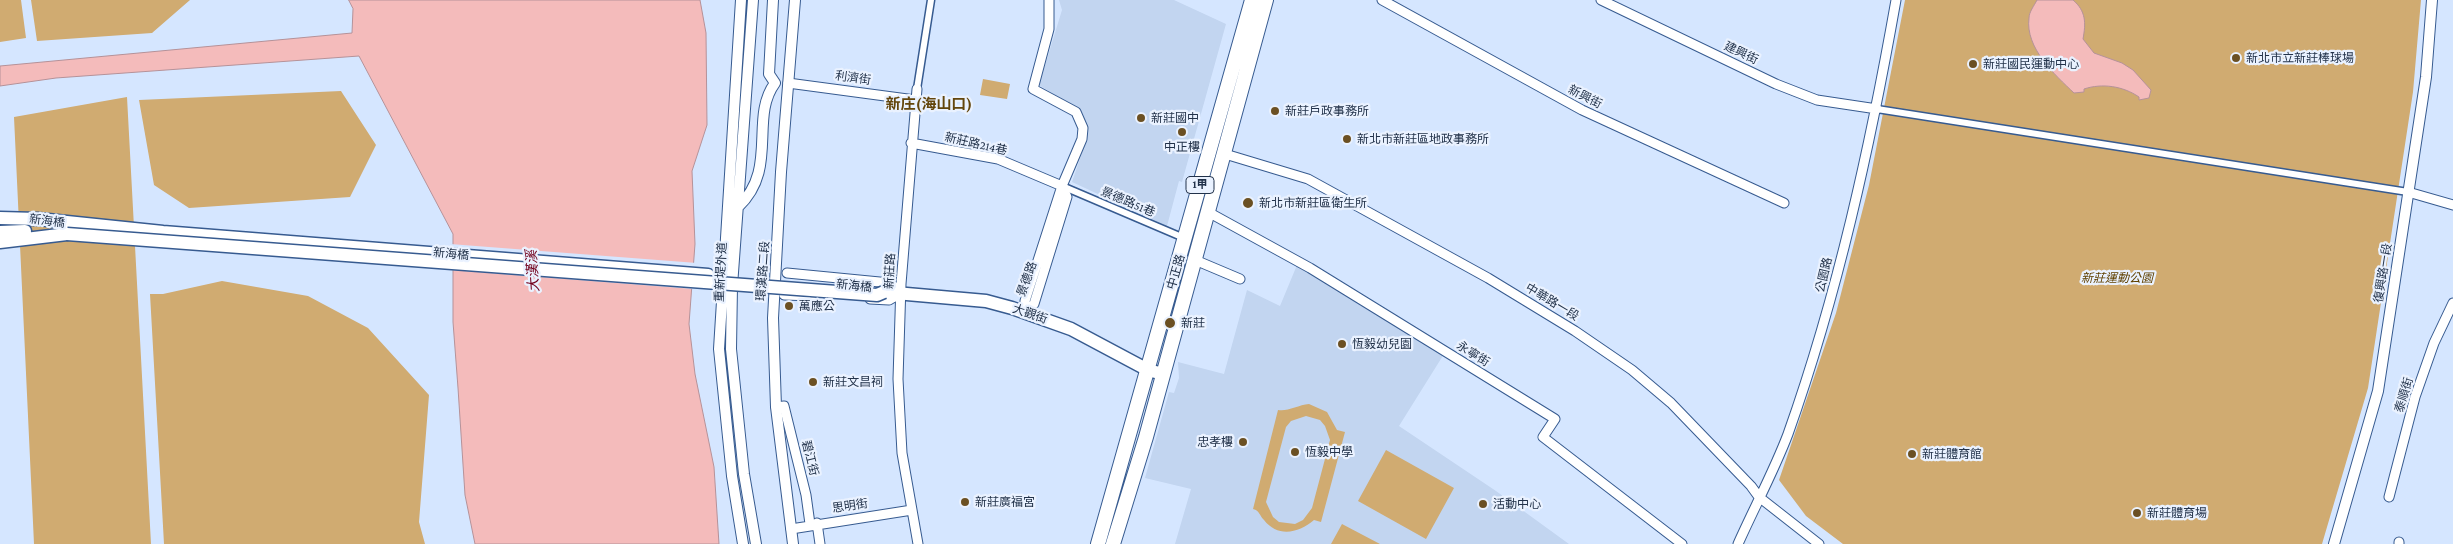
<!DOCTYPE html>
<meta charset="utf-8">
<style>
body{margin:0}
canvas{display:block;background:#d5e6ff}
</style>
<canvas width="2453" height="544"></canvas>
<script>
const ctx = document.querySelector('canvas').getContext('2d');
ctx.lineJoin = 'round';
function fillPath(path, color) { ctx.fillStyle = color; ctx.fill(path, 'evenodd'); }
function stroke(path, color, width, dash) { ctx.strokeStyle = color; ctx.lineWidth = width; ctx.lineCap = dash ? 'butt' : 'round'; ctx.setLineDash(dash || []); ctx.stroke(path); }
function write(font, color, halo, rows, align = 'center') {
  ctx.font = font + ' "Crimson Pro","Noto Sans TC",serif'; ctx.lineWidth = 4.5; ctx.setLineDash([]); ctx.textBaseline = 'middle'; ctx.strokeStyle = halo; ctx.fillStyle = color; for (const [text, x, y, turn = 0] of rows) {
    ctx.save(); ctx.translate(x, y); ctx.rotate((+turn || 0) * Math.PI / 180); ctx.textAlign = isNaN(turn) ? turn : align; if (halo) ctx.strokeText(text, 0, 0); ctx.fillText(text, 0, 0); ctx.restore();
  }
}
fillPath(new Path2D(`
 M1059,0H1174L1226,24L1182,182L1179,181L1167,226L1072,182L1086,141L1078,110L1039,85L1062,10Z
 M1297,265L1361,302L1444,354L1399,426L1496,491L1569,544H1175L1191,489L1145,478L1169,392L1174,393L1179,378L1178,362L1224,374L1247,290L1280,306Z`), '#c2d5f0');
fillPath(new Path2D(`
 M0,0H21L26,38L0,42Z
 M31,0H190L152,33L37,41Z
 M1905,0H2421L2413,92L2368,388L2322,544H1843L1806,516L1779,480L1836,313L1869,185Z
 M983,79L1010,84L1007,99L980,95Z
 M341,91L376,145L350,197L189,208L154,185L139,100Z
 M127,97L151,544H34L14,117Z
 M222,281L308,296L368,328L429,395L419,522L425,544H164L150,294H163Z
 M1309,404L1327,412L1337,430L1345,432L1321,522L1314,520C1299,533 1278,538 1264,520C1259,515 1260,511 1253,509L1278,410C1287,412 1298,405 1309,404ZM1306,416L1320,420L1325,426L1330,440L1312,508L1303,520L1295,524L1279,522L1273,517L1266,502L1286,427L1291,421Z
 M1386,450L1454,488L1426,539L1358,501Z
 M1342,524L1380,544H1331Z`), '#d0ab71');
const water = new Path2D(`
 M349,0H700L706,33L707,125L692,171L695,244L689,324L695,374L714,467L719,544H475L465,495L458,388L453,322V234L359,56L56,78L0,86V66L352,33L353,9Z
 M2037,0H2073C2086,11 2086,23 2083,39L2094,53L2122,63L2133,70L2151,90L2149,98L2139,100V97C2123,86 2102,83 2084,89V92L2074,93C2055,75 2025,48 2029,18C2029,12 2034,6 2037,0Z`);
fillPath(water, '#f4bbbb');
stroke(water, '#b59299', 1);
fillPath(new Path2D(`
 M450,244L697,263L694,289L450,270Z`), '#d5e6ff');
const pedestrian = new Path2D(`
 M917,89L931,0
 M1877,109L2408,192
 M1062,186L1184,238`);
const minor = new Path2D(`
 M1382,0L1582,110L1784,203
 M1601,0L1776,84L1817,100L1877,109
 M788,83L915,100
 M917,89L901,284L898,379L902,453L918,544
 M911,143L998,159L1062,186
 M1225,154L1308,179L1488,278L1575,331L1632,370L1671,403L1751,486L1759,497L1819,544
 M2408,192L2453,205
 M1208,212L1310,268L1555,419L1543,437L1682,544
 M1195,260L1240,279
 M787,273L890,283L901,293
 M784,295L813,296
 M870,299L889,300L901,293
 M1025,311V301L1062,186L1082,139L1083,128L1076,112L1033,89L1049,29V0
 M1025,311L1034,304L1067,197L1062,186
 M776,407L784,406L806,495L810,524
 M2389,497L2415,397L2434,343L2453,303
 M817,523L820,544
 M791,529L912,510
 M1738,544C1754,508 1774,471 1788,434C1838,293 1870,147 1896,0
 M2399,544V542`);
const tertiary = new Path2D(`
 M741,0L719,349L732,476L743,544
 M753,0L732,286L731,349L744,474L756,544
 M773,0L769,74L775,83
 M738,207C779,169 749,118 775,83
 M793,544L776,407L773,318L781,172L795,0
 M2334,544L2378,391L2426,77L2432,0`);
const secondary = new Path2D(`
 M0,218L38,219L163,232L708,275
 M0,232L25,231
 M0,242L67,234
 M884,292L986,301L1012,308L1071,329L1148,370L1163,374`);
const primary = new Path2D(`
 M1098,544L1252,0
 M1113,544L1146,437L1266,0`);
stroke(pedestrian, '#375b90', 9);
stroke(minor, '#375b90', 11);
stroke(tertiary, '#375b90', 12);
stroke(secondary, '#375b90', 15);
stroke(primary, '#375b90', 16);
stroke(pedestrian, '#fff', 6);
stroke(minor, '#fff', 9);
stroke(tertiary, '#fff', 10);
stroke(secondary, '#fff', 12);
stroke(primary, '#fff', 14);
const secondaryBridge = new Path2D(`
 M67,234L877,295L884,292`);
stroke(secondaryBridge, '#375b90', 15, []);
stroke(secondaryBridge, '#fff', 12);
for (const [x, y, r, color] of [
 [2236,58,5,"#6b5023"],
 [1973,64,5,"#6b5023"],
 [1275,111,5,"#6b5023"],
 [1141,118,5,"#6b5023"],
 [1182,132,5,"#6b5023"],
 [1347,139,5,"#6b5023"],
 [1248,203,6,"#6b5023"],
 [789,306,5,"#6b5023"],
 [1170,323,6,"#6b5023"],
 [1342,344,5,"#6b5023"],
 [813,382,5,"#6b5023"],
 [1243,442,5,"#6b5023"],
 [1295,452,5,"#6b5023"],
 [1912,454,5,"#6b5023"],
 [965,502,5,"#6b5023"],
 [1483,504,5,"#6b5023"],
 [2137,513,5,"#6b5023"]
]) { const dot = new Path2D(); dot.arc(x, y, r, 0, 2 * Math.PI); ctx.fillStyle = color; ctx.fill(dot); stroke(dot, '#eaf2ff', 2); }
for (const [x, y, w] of [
 [1200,185,28]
]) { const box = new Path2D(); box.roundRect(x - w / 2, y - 8.5, w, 17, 4); ctx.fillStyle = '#eaf2ff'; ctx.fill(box); stroke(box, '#22324a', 1); }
write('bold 11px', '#22324a', null, [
 ["1甲",1200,185]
]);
write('12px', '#22324a', '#eaf2ff', [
 ["建興街",1741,53,25],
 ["利濟街",853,78,8],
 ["新興街",1585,97,27],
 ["新莊路214巷",976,144,13],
 ["景德路51巷",1128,202,23],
 ["新海橋",47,221,7],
 ["新海橋",451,254,5],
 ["環漢路二段",763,271,-86],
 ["新莊路",890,271,-87],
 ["重新堤外道",721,272,-87],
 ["中正路",1176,272,-74],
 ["復興路一段",2383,273,-81],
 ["公園路",1824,275,-77],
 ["景德路",1027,279,-70],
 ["新海橋",854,286,6],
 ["中華路一段",1552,302,31],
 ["大觀街",1030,314,19],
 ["永寧街",1473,354,32],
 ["泰順街",2404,395,-73],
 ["碧江街",810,458,76],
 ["思明街",850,506,-8]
]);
write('12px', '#22324a', '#eaf2ff', [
 ["新北市立新莊棒球場",2246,58],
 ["新莊國民運動中心",1983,64],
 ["新莊戶政事務所",1285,111],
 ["新莊國中",1151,118],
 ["新北市新莊區地政事務所",1357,139],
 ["中正樓",1182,147,"center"],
 ["新北市新莊區衛生所",1259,203],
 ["萬應公",799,306],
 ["新莊",1181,323],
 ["恆毅幼兒園",1352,344],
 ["新莊文昌祠",823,382],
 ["忠孝樓",1233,442,"right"],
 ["恆毅中學",1305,452],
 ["新莊體育館",1922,454],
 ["新莊廣福宮",975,502],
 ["活動中心",1493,504],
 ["新莊體育場",2147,513]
], 'left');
write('italic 12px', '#604100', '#eaf2ff', [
 ["新莊運動公園",2117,278]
]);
write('italic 14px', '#72001d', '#eaf2ff', [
 ["大漢溪",533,271,-94]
]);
write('bold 15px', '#63460d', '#eaf2ff', [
 ["新庄(海山口)",929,104]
]);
</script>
